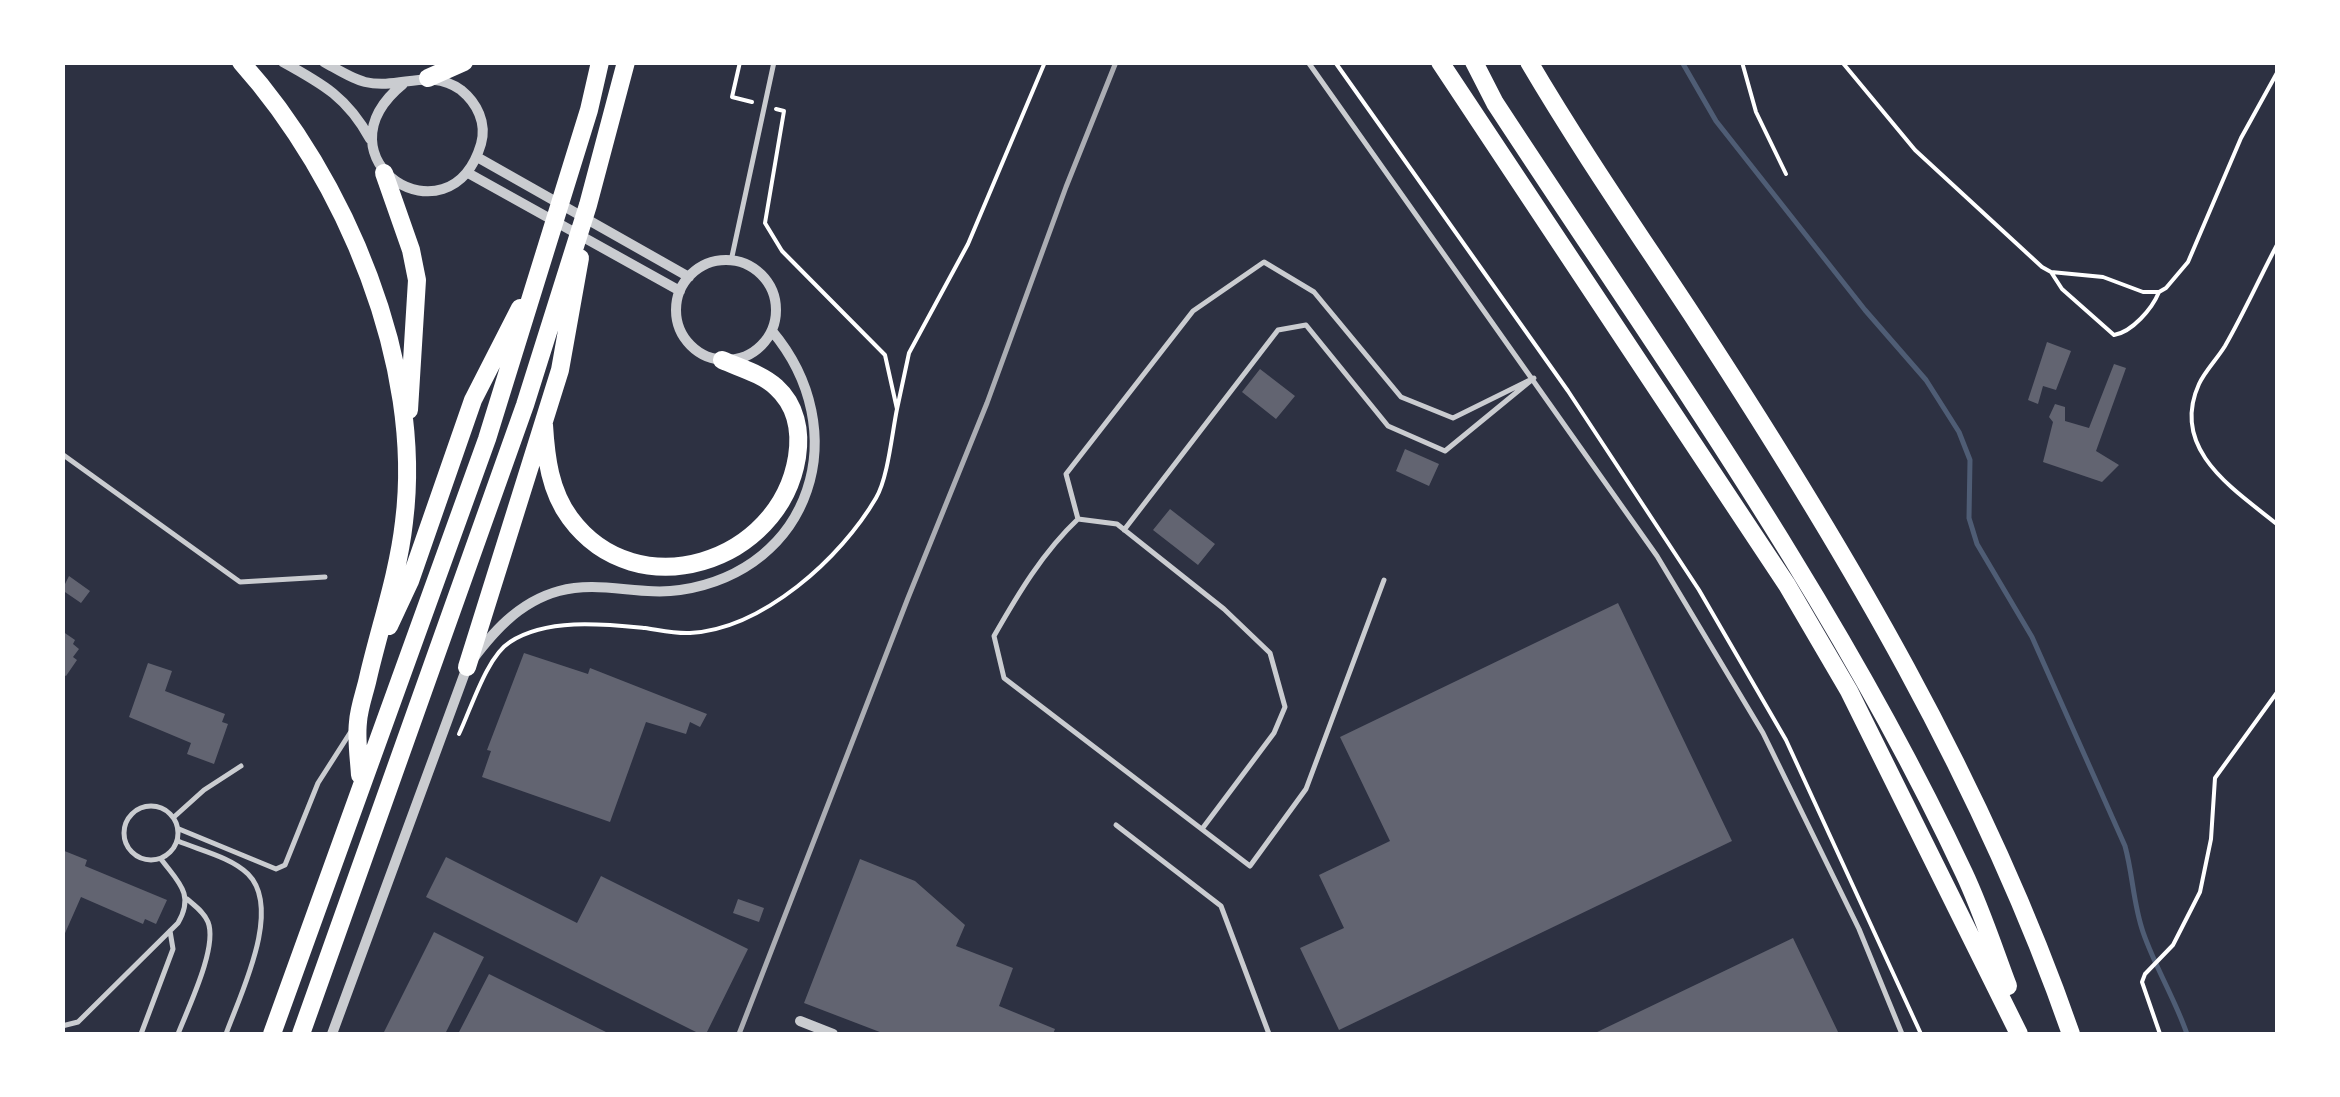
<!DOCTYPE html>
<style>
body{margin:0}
#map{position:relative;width:2340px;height:1097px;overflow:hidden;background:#2d3142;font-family:"Roboto Condensed",sans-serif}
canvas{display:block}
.frame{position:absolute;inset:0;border:65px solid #fff;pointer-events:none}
</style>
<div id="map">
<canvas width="2340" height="1097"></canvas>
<div class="frame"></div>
</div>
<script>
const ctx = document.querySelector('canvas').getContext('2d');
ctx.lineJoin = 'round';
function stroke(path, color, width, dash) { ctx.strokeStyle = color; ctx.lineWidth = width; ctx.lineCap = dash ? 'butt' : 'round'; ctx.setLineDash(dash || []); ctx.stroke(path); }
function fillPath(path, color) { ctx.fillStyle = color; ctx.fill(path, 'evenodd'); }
stroke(new Path2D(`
 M1682,62L1716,121L1865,310L1926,380L1959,432L1970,460L1969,518L1977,544L2032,637L2125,846C2133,875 2133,903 2143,932C2155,967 2175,999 2187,1034`), '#4f5d75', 5);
fillPath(new Path2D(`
 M2047,342L2071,351L2056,390L2043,386L2038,404L2028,400Z
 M2114,364L2126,368L2096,451L2119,465L2102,482L2043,462L2053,422L2049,417L2055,404L2065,407V421L2089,428Z
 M1260,369L1295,396L1276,419L1242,392Z
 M1405,449L1439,464L1429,486L1396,471Z
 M1170,509L1215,544L1198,565L1153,530Z
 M69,576L90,591L81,603L62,590Z
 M1618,603L1732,841L1339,1030L1300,948L1344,928L1319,875L1390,841L1340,737Z
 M62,631L75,640L73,644L79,649L73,657L77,660L66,676L62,674Z
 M524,653L588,674L590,668L707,714L700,727L690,722L686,734L646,722L610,822L482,777L491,751L487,750Z
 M148,663L172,671L165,691L225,714L222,722L228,724L214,764L187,754L191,743L129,717Z
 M62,850L87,860L85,866L167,900L156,924L145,919L143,924L81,897L62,940Z
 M446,857L577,923L601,876L748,949L706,1034H700L426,897Z
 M860,859L915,881L965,925L956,946L1013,968L999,1006L1055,1029L1053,1034H885L804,1003Z
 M738,899L764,908L759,922L733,913Z
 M434,932L484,957L445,1034H383Z
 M1793,938L1839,1034H1593Z
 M489,974L610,1034H458Z`), '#626471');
stroke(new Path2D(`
 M740,62L732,97L752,102
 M1335,62L1568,391L1699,590L1786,740L1921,1034
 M1742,62L1756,112L1786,174
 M1842,62L1915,150L2042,267L2051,272L2103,277L2143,292H2159L2166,288L2188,262L2241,138L2278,71
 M776,109L784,111L765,223L782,251L885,355L897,409L909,353L968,244L1045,62
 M2278,243C2260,277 2244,313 2225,346C2217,359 2205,371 2199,384C2169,450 2235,490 2278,525
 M2051,272L2062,289L2114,335C2132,332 2152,309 2159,292
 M459,734C471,709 487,656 510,642C547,618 603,624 645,628C659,630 676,634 690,633C763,629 841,558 876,498C888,478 892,433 897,409
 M2160,1034L2142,982L2145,974L2173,945L2200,892L2211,839L2215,778L2278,691`), '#fff', 4);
stroke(new Path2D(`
 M1308,62L1657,556L1763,733L1859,929L1902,1034
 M731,261L774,62
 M62,454L240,582L325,577
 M1078,519L1066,474L1193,311L1264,262L1314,292L1401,397L1453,418L1534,378L1445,451L1388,426L1306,325L1278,330L1124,530
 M124 833a27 27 0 1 1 54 0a27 27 0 1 1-54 0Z
 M174,817L204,790L241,766
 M1116,825L1221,906L1269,1034
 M179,829L276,869L285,865L318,783L350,733
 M1202,829L1274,733L1285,707L1270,653L1224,609L1117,524L1078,519C1043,552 1018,594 994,636L1004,678L1250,866L1306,789L1384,580
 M178,841C199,850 231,857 248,874C283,909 240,995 226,1034
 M62,1026L78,1022L178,923C195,894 178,882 161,859
 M141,1034L173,949L170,931
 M178,1034C188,1008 218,947 208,922C204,912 195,906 187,899`), '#caccd0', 5);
stroke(new Path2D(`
 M283,62C323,84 348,98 370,139
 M324,62C337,69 352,79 365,82C400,90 430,67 461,90C477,103 487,123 481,144C450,248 311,159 403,84
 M477,157L689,277
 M468,173L680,291
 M676 310a50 50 0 1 1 100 0a50 50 0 1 1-100 0Z
 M800,1021L833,1034
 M332,1034L467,667C491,634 518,602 559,591C599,580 640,596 680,590C813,570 855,430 772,331`), '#caccd0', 10);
stroke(new Path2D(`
 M241,62C345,178 424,365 404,522C398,575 380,626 368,678C365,692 359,707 358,722C356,739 359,758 360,775
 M428,78L464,62
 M384,173L411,250L417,280L409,410
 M544,425C546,458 550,491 570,518C637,609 780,563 797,457C801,431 796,405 776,387C762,374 740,368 722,360
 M389,626L410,581L473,400L520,308
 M467,667L560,370L580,258
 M272,1034L487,439L589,110L600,62
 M301,1034L525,405L588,205L626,62`), '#fff', 18);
stroke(new Path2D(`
 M1440,62L1787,585L1849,691L2019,1034
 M1474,62L1495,103C1659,354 1837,601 1964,873C1981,909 1994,949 2008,986
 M1529,62C1582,152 1641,237 1698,324C1844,548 1983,781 2071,1034`), '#fff', 18);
stroke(new Path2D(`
 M739,1034L908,598L987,403L1066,187L1116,62`), '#abadb3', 5);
</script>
